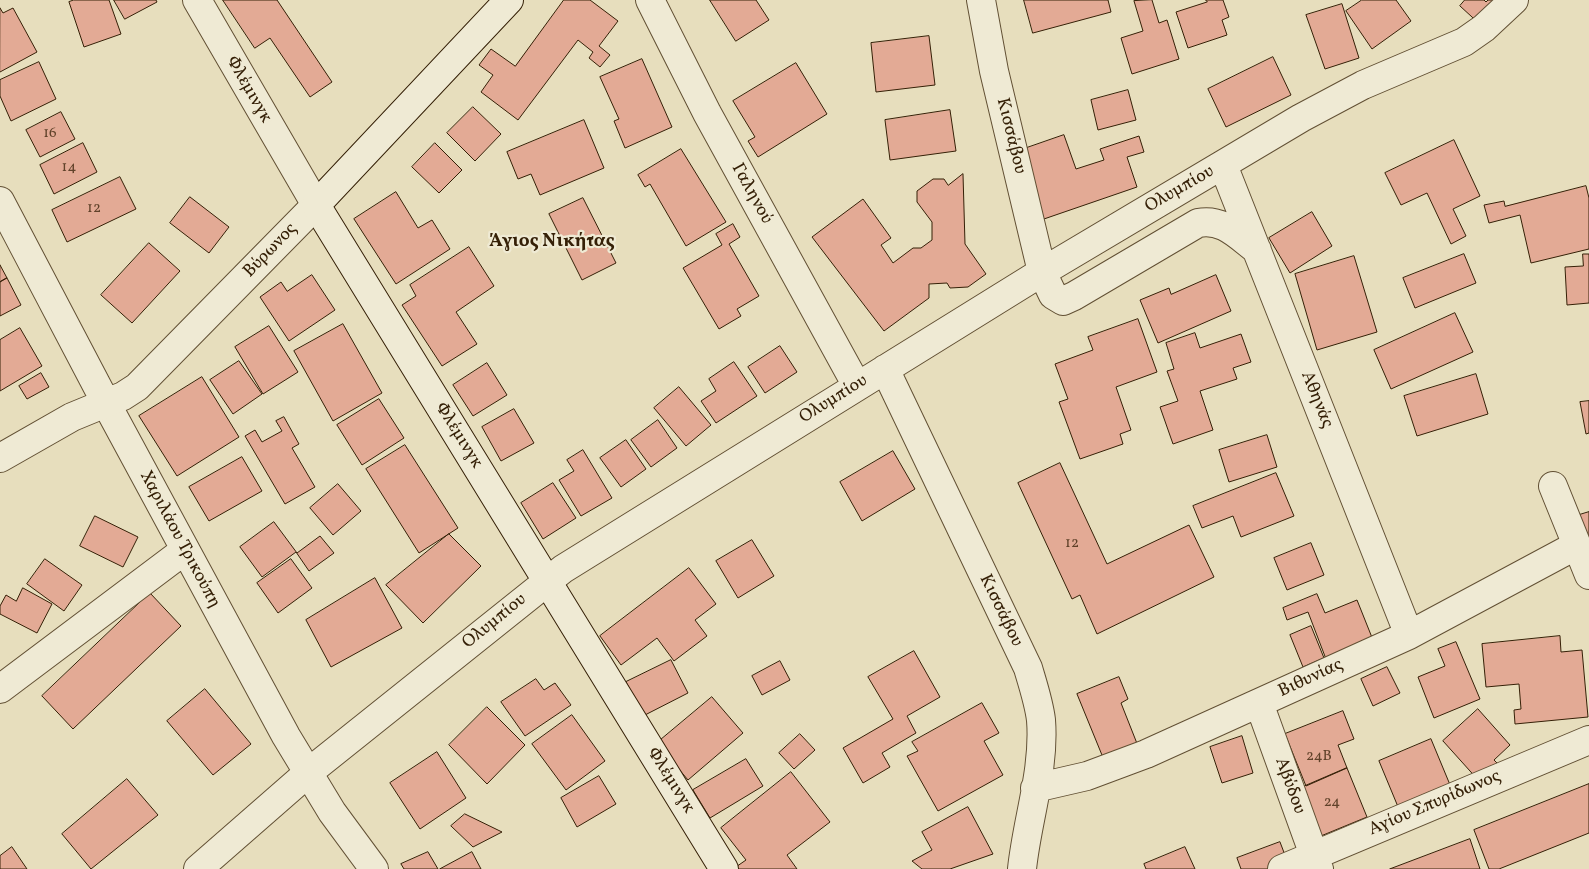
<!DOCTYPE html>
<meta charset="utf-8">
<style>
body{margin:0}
canvas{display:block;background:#e7debd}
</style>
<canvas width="1589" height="869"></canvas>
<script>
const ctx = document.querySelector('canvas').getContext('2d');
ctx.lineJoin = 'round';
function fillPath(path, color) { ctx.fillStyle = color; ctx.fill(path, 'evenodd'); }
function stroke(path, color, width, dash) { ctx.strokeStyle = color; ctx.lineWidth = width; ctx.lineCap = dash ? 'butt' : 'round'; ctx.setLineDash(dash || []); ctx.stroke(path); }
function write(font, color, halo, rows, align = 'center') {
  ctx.font = font + ' Vollkorn,serif'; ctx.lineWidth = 4.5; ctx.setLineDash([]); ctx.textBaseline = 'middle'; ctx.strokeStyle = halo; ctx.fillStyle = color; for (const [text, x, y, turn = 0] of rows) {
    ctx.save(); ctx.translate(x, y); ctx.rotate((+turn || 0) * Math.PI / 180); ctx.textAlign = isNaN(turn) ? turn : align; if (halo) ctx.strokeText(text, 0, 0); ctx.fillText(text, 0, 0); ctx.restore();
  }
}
const building = new Path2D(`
 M74,0H109L121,34L84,47L69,2Z
 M114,0H156L157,2L125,19Z
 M223,0H277L332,82L310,97L270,38L255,48Z
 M564,0H590L618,21L599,46L610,55L600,67L589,58L593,52L578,40L518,120L481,92L493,75L479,65L491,49L515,66Z
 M710,0H756L769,20L736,41Z
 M1024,0H1108L1111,12L1033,33Z
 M1152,0L1159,23L1167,20L1179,59L1132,74L1121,38L1143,31L1134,1Z
 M1206,0H1223L1229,17L1222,20L1227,35L1188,48L1176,12L1207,2Z
 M1362,0H1396L1411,21L1372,49L1346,11Z
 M1465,0H1484L1486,2L1488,0H1511L1484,28L1460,6Z
 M1342,4L1359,58L1325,69L1306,15Z
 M0,8L3,13L13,8L37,52L0,72Z
 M929,36L935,85L876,92L871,43Z
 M1273,57L1291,95L1226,127L1208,89Z
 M642,59L672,127L625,148L614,121L619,119L600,77Z
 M39,62L56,99L11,121L0,96V80Z
 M796,63L827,114L758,157L748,141L755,137L733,101Z
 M1128,90L1136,120L1098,130L1091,100Z
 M473,107L501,134L475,161L447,133Z
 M950,110L956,151L890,160L885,120Z
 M61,112L75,139L40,157L26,130Z
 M584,120L604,168L540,195L531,174L518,179L507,152Z
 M1064,135L1076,169L1104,160L1100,149L1139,136L1144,152L1127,157L1137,187L1041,220L1018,151Z
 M1454,140L1480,196L1453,209L1466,236L1451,244L1427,193L1401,205L1385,173Z
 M83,143L97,172L54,194L40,165Z
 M435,143L462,170L439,193L412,167Z
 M681,149L726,222L686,246L650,184L645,187L638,175Z
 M963,174L965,244L986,274L968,287L950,288L947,283L929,284V298L884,331L812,237L863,199L891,238L881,245L893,263L913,248H921L932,240V222L917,202V191L933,179H944L948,185Z
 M120,177L136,209L67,242L52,210Z
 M1586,186L1589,198V249L1531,263L1520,215L1489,223L1484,205L1504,201L1505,206Z
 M396,192L418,228L432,220L450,249L396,284L354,219Z
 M190,197L229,227L209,253L170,223Z
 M583,198L616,263L582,280L549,214Z
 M1312,212L1332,246L1290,273L1269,238Z
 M733,224L740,237L729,244L759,296L737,309L741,316L719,329L683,268L722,245L716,234Z
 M149,243L180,271L132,323L101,295Z
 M469,247L494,286L456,312L477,344L442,366L402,305L416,296L410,285Z
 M1464,254L1476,283L1415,308L1403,278Z
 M1583,254H1589V303L1567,305L1565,267L1583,266Z
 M1354,256L1377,332L1317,350L1295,274Z
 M0,265L7,278L0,282Z
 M312,275L335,310L289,341L260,297L281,282L287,291Z
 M1216,275L1231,311L1158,343L1140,300L1169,288L1171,294Z
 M7,278L21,305L0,316V282Z
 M1455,313L1473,352L1391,389L1374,350Z
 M1138,319L1157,372L1116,387L1131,430L1120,434L1123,444L1080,459L1059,402L1068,399L1055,364L1093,350L1088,337Z
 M343,324L382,393L333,421L294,351Z
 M269,326L298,372L263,394L235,347Z
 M20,328L42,366L0,391V340Z
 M1195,333L1200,348L1241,334L1251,362L1233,368L1237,379L1200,391L1213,430L1173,444L1160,407L1178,401L1167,371L1174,369L1166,343Z
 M780,346L797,372L765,393L748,367Z
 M239,361L262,394L233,414L210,380Z
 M734,362L757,396L716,423L701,401L716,391L709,379Z
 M487,363L507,395L473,416L453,385Z
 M41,373L49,387L27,399L19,386Z
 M1476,374L1488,414L1417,436L1404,396Z
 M202,377L239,437L177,476L139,416Z
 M679,387L711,425L686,446L654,408Z
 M379,399L404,438L362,465L337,425Z
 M1589,401V433L1586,434L1580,402Z
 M514,409L534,443L501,461L482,427Z
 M284,417L299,444L292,448L315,487L285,504L245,436L255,430L262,442L282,431L276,421Z
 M658,420L677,448L651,467L631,440Z
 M1267,435L1277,467L1229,482L1219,450Z
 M626,440L646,469L621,487L600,458Z
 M405,445L458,528L419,553L366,469Z
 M583,450L612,498L581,516L559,480L574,471L567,460Z
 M893,451L915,489L862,521L840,482Z
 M242,457L262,491L209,521L189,487Z
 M1060,463L1107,564L1189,525L1214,577L1097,634L1080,595L1072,599L1018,483Z
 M1276,473L1294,516L1241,537L1233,516L1202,528L1193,506Z
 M553,483L576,518L543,539L521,503Z
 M338,484L361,511L333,535L310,508Z
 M1589,512V553L1576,516Z
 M95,516L138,537L123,567L80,546Z
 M274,522L297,553L320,536L334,553L309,571L296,552L262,577L240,547Z
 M449,534L481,566L423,623L386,585Z
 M752,540L774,576L738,598L716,561Z
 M1311,543L1324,575L1287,590L1274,558Z
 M45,559L82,585L64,611L27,584Z
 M291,559L312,588L278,613L257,583Z
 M689,568L716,604L695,620L707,636L674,661L657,638L621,665L600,636Z
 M375,578L402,628L331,667L306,620Z
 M23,588L52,604L37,633L0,614V606L6,595L16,601Z
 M150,593L181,626L73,729L42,696Z
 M1317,594L1325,613L1357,600L1373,640L1326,659L1308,612L1287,620L1283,608Z
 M1311,626L1324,658L1303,667L1290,635Z
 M1560,636L1561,652L1582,650L1588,717L1515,724L1514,710L1521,709L1519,684L1486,687L1482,644Z
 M1456,642L1480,699L1434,718L1418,677L1445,666L1438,649Z
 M914,651L940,697L907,716L916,733L882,753L890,767L863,783L843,748L893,719L868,677Z
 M671,660L688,693L643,716L626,682Z
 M780,661L790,680L762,695L752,676Z
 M1387,667L1400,693L1373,706L1361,679Z
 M1119,677L1128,699L1121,703L1138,746L1104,760L1077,694Z
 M536,679L544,690L555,683L571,705L525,736L501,702Z
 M205,689L251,744L213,775L167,721Z
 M712,697L743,733L688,780L657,743Z
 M982,703L999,733L984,741L1003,775L938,811L907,756L918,751L912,742Z
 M487,707L525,745L487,784L449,745Z
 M1478,709L1510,745L1494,760L1498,764L1479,781L1443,741Z
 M1343,711L1354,739L1338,745L1347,768L1306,786L1285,734Z
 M572,715L605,761L566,790L532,744Z
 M800,734L815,750L794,769L779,753Z
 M1242,736L1253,773L1222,783L1210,747Z
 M1431,739L1453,792L1401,814L1379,761Z
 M437,752L466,798L420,829L390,783Z
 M746,759L763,786L710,818L693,790Z
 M1347,768L1367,817L1316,838L1296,790Z
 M791,772L830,822L787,855L797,869H733L746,860L721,828Z
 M599,776L616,804L577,827L561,798Z
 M127,779L158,815L91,869L62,834Z
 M1589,784V833L1499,869H1489L1474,830Z
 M968,807L993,854L950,869H922L912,861L932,850L922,832Z
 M465,814L502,832L473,847L451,826Z
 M1470,839L1480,869H1390Z
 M1280,842L1288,863L1272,869H1241L1237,858Z
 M12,847L27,869H0V856Z
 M1185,847L1195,869H1146L1144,864Z
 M428,852L438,869H404L401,864Z
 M472,852L481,869H440Z`);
fillPath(building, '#e3aa95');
stroke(building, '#352007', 1);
const minor = new Path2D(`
 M197,0L316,205
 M650,0L707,113L857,386
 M981,0L994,71L1042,272L1053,295L1063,301L1074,296L1198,223C1223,218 1238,236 1257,250
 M1223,165L1409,635
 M885,369L1028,668C1033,685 1039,703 1041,720C1045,770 1027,820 1022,869
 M106,403L286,736L332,812L374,869
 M1553,486L1589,575
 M0,689L185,550
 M1259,703L1319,869
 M1035,788L1087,776L1146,754L1409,635L1577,545
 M198,869L309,772L563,569L1042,272L1301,118L1363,85L1464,42L1484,28L1514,0
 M1282,869L1589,740`);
const tertiary = new Path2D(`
 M0,201L106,403
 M0,458L72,417L123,396L137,387L316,205`);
const secondary = new Path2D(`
 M509,0L316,205L724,869`);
stroke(minor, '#625034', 30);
stroke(tertiary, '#625034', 30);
stroke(secondary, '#352007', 30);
stroke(minor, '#efead4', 28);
stroke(tertiary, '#efead4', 28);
stroke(secondary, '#efead4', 28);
write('15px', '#60422a', null, [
 ["16",50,134],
 ["14",69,168],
 ["12",94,209],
 ["12",1072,544],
 ["24B",1319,757],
 ["24",1332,803]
]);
write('18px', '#352007', '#efead4', [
 ["Φλέμινγκ",248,90,60],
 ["Κισσάβου",1010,136,76],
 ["Ολυμπίου",1180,190,-30],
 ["Γαληνού",751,194,61],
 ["Βύρωνος",271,251,-46],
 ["Ολυμπίου",834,400,-32],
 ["Αθηνάς",1316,400,68],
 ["Φλέμινγκ",458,436,58],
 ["Χαριλάου Τρικούπη",179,540,62],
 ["Κισσάβου",1000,611,64],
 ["Ολυμπίου",495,622,-39],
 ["Βιθυνίας",1311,679,-25],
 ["Φλέμινγκ",670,781,58],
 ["Αβύδου",1289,786,70],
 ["Αγίου Σπυρίδωνος",1435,804,-23]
]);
write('bold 19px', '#352007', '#efead4', [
 ["Άγιος Νικήτας",552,243]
]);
</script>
